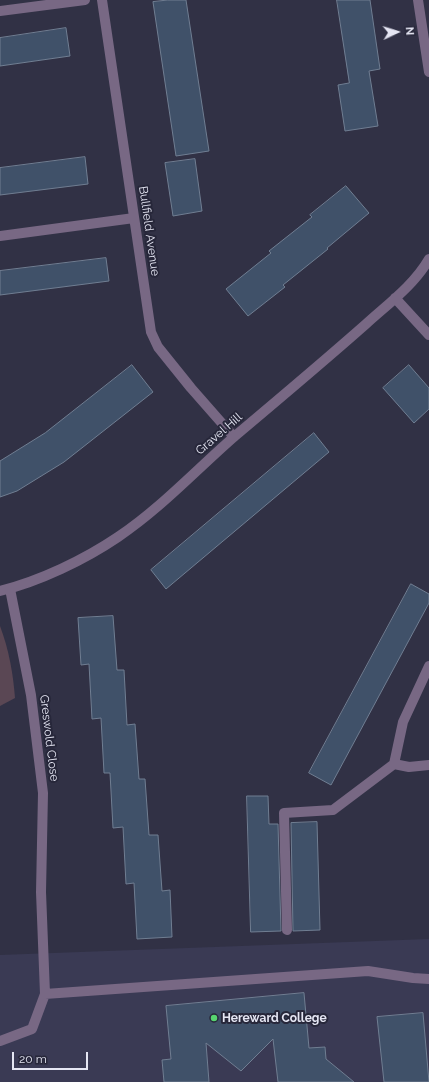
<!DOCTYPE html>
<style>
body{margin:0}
#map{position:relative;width:429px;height:1082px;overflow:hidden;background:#313145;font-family:Raleway,sans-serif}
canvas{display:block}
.north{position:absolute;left:377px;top:12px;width:40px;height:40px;-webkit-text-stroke:3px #27273a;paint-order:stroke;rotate:86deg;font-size:11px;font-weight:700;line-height:16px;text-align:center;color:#e5e6f3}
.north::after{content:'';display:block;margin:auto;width:14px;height:18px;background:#e5e6f3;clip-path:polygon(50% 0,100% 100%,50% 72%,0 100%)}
.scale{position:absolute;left:12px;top:1052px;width:76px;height:18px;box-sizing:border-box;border:2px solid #e5e6f3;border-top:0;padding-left:5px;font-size:12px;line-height:14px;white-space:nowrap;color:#e5e6f3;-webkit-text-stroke:3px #27273a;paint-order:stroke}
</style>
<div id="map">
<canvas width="429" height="1082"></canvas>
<div class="north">N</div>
<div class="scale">20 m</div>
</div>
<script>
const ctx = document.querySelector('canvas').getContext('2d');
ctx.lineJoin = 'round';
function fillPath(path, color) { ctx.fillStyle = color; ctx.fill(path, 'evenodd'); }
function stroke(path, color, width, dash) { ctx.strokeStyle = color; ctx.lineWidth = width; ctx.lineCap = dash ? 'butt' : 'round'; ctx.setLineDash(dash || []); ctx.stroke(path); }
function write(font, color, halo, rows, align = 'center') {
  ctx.font = font + ' Raleway,sans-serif'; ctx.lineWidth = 4; ctx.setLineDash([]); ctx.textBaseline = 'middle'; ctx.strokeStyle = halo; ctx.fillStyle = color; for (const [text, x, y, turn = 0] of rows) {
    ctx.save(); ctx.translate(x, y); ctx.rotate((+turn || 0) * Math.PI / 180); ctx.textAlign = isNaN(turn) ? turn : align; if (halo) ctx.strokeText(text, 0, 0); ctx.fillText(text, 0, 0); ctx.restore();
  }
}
fillPath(new Path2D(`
 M429,939V1082H0V955Z`), '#3a3a54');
fillPath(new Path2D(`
 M0,626C9,650 13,673 15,698L0,706Z`), '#5a4754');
const building = new Path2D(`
 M168,0H186L209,151L176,156L153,2Z
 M337,0H370L380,69L369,71L378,126L345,131L338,85L349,83Z
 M66,28L70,56L0,66V38Z
 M85,157L88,184L0,195V168Z
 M195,159L202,211L173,216L165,163Z
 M346,186L369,213L327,248L328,249L283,285L285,287L248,316L226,289L271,253L269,251L312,217L310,215Z
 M106,258L109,281L0,295V271Z
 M132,365L153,392L64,462L17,491L0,497V461L45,433Z
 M409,365L429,388V409L414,423L383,388Z
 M314,433L329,452L166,589L151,570Z
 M411,584L429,594V603L331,785L309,773Z
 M113,616L117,670H124L127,725L135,724L139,779H145L149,835H158L162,891L170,890L172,937L137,939L134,883L126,884L123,827L113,828L110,773H104L101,718L92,719L89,664L81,665L78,618Z
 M247,796H268L269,824H278L281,931L251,932Z
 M317,822L320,930L293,931L291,823Z
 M304,993L309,1048L325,1047L326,1059L354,1082H278L273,1039L241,1071L206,1043L209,1082H164L162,1060L171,1059L166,1006Z
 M423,1013L429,1082H384L377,1017Z`);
fillPath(building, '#405169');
stroke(building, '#707e92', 1);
stroke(new Path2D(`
 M102,0L151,332L158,347L191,388L234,437
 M418,0L429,72
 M0,11L85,0
 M0,236L134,218
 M395,298L429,335
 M10,589L31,695L43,793L41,892L45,994L368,971L413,978L429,979
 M0,591C40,581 84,560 118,537C161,508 196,470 235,436C279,399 323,362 366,324C388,304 414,285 429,259
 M429,666L403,722L394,764L409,767L429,765
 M287,930L284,813L333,810L394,764
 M0,1041L32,1029L45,994`), '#786884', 10);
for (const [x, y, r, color] of [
 [214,1018,4,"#57d570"]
]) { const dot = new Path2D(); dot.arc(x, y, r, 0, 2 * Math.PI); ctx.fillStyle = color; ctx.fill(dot); stroke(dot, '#27273a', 1.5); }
write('12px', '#e5e6f3', '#27273a', [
 ["Bullfield Avenue",149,231,82],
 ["Gravel Hill",219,434,-41],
 ["Greswold Close",49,738,83]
]);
write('bold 12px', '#e5e6f3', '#27273a', [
 ["Hereward College",222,1018]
], 'left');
</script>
